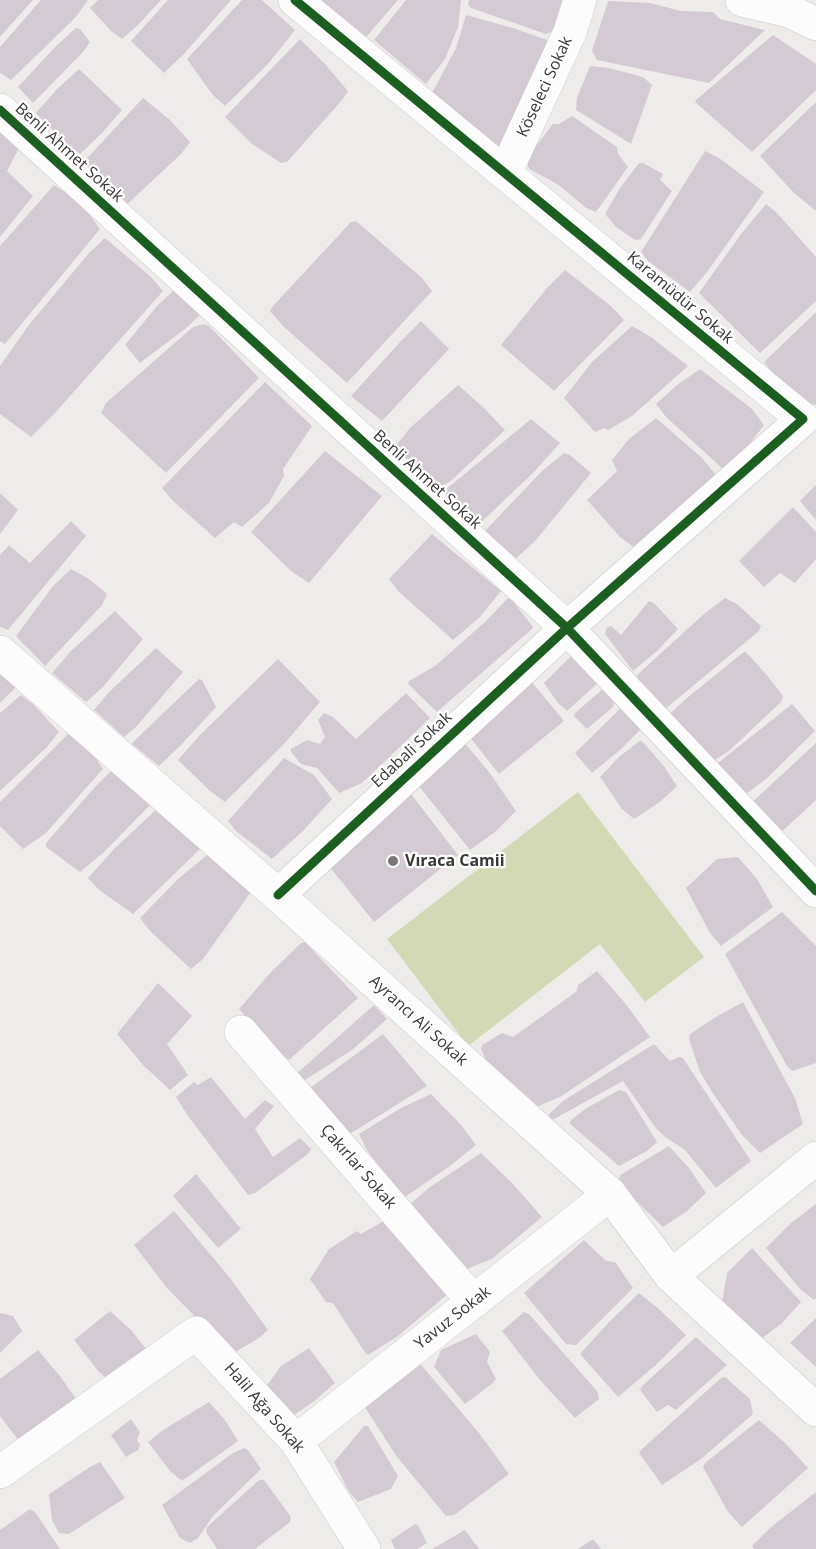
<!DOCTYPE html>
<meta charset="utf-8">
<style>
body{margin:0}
canvas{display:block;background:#eeecea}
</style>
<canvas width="816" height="1549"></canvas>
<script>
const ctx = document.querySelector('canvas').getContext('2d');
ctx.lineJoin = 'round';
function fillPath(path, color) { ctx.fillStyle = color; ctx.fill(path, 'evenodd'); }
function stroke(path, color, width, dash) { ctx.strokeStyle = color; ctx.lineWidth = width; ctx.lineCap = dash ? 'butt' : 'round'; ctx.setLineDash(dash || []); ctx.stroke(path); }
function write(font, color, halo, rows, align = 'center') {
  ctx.font = font + ' "Open Sans",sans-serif'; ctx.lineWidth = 4.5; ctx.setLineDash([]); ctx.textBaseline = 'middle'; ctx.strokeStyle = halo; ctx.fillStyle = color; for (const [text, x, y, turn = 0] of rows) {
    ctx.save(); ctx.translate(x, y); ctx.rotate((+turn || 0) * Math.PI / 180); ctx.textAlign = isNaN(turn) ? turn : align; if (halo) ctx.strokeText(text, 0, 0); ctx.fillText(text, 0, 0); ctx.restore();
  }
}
fillPath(new Path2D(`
 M578,792L704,957L645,1002L600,944L468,1046L387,939Z`), '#d3d8b5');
fillPath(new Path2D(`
 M0,0H33L0,37Z
 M41,0H88L75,18L11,80L0,73V47Z
 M98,0H161L138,25L122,39L111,31L90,8Z
 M168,0H231L184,54L164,73L131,41Z
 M242,0H262L295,30L268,64L225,106L212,94L187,59Z
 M321,0H398L361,43L317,4Z
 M406,0H461L458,27L445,59L426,84L374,40Z
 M469,0H562L553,31L546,34L471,8L468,5Z
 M608,1L650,3L681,11L713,12L720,19L765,30L709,83L597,60L592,51Z
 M466,15L513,28L547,40L528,100L498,149L432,93L456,48Z
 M76,28L80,29L90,42L83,52L33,103L18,87L55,47Z
 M773,35L816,64V90L752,152L695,102L697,99Z
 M300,39L325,64L348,91L343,99L287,162L281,163L252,144L225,117Z
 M590,66L609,68L643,77L652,85L631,144L576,110L577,98Z
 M79,69L122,110L102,133L80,154L66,144L36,113L57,89Z
 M143,98L170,120L190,142L181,154L121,210L77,169Z
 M816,102V211L794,193L760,156Z
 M572,116L617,147L618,154L628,167L596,212L586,208L559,185L529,169L526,159L553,124H559Z
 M2,132L19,148L7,171L33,196L0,237V134Z
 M705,151L719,158L764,192L707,272L690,292L648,261L641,252Z
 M639,163H643L663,174L660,180L672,191L641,239L635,240L616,227L605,214L620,188Z
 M54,185L82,204L100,229L5,344L0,341V246Z
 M766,204L776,212L816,257V301L760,353L699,293L741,234Z
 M356,221L422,278L432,291L347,383L283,326L270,311L273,306L351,222Z
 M105,238L151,277L163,291L55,413L31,437L0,414V366L28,326L89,253Z
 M565,270L611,306L624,320L554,391L501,345L547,288Z
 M174,290L201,314L185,329L140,363L125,345L157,306Z
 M816,312V405L805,402L778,379L764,362Z
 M421,321L449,349L382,421L351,396L401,341Z
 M204,324L209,326L259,378L166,473L101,413L106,403L193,327Z
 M632,326L651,337L688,366L632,416L608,430L604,428L595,432L564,398L592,362Z
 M700,369L752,409L764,425L745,450L723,469L666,417L656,404L677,385Z
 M265,382L312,426L283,469L284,476L269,503L242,527L234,522L215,538L172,500L162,488Z
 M458,385L484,408L505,430L453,479L428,496L389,455L410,428Z
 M656,418L702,458L716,475L636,549L620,537L587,500L617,471L612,460L629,439Z
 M531,419L560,443L533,473L471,532L436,501L444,491Z
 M325,451L382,496L309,583L291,571L251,532Z
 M564,453L570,455L591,473L535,541L511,563L483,533L543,470Z
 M816,485V520L800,501Z
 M0,493L18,510L0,534Z
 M793,507L816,532V559L795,583L780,573L764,587L739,561Z
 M71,521L86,536L8,630L0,627V555L9,545L30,563Z
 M432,534L501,591L480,617L453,640L398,591L389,579Z
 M71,569L89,579L107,594L102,605L45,666L16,636L53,586Z
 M508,598L512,600L533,627L532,629L437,712L408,684L409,681L435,666L485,622Z
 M725,598L737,604L761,626L759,631L664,710L637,694V675L704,614Z
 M649,601L654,603L678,629L657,651L633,671L605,634L607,627L611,626L621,635Z
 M115,611L143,639L103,687L86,702L52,673L70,652Z
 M156,648L183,672L136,727L124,737L94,710L109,692Z
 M745,651L765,673L783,696L781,702L729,751L702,768L662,721L688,697Z
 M573,654L598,683L567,711L558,703L544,683Z
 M278,659L320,702L284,744L225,802L209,790L178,760L199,736Z
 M0,670L19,684L0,703Z
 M199,679L202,680L216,707L182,744L159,766L132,744L133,742Z
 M531,681L564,721L499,774L465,731Z
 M603,689L614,702L613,707L587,729L574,716L575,713Z
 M406,693L430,718L362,783L339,793L317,768L301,764L291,752V749L307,740L320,744L325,737L318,720L324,713L333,717L356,739Z
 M21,695L34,705L59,732L47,747L0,791V713Z
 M792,704L815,731L766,779L746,794L718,766V763Z
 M623,706L645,725L620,750L592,773L575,753Z
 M71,731L86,743L103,769L46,833L23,849L0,826V802Z
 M458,735L489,772L516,811L495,832L470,850L414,780Z
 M641,740L663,765L677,786L660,802L634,819L622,809L600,777L619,757Z
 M816,743V800L777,836L748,806Z
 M284,758L314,775L332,799L303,831L272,859L236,831L228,821Z
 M114,768L152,803L104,852L80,872L46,847V843L94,788Z
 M411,794L458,855L374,922L329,866Z
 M159,807L200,849L133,914L98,889L88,878L115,848Z
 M207,855L251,892L203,959L191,969L150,931L140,918L178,879Z
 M738,857L757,879L773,907L721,946L710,933L686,888L717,859Z
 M782,912L816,946V1063L792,1071L787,1066L725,954Z
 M305,942L358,998L289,1060L271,1045L239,1009L270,973L300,944Z
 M597,971L625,1003L650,1037L560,1097L538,1106L486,1060L481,1049L482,1045L502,1033L513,1037L562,1002L577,991L578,985Z
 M158,983L192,1016L167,1044L188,1075L170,1090L144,1066L117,1034Z
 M743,1002L795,1098L803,1124L760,1153L742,1135L712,1092L700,1072L689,1039L690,1034L714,1018Z
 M374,1005L387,1019L352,1050L297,1085L295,1075Z
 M383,1034L427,1086L348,1135L306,1091Z
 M654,1044L670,1061L679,1057L683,1058L751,1161L716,1188L685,1150L665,1137L655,1127L623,1081L554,1119H550L549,1114L563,1101Z
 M211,1077L245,1119L265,1100L274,1106L255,1129L273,1157L300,1138L311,1149L308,1154L255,1193L248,1195L188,1116L176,1097L194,1082L198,1085Z
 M619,1090L626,1092L657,1142L647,1151L619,1166L570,1124L571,1120L585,1109Z
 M431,1094L462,1126L476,1145L450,1166L405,1197L368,1152L359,1134L401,1108Z
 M669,1146L689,1168L706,1193L686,1212L663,1227L626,1191L619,1179L620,1175Z
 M481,1153L513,1184L542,1217L492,1259L461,1271L409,1205L430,1187Z
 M196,1174L241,1229L218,1248L173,1196Z
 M816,1204V1298L814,1300L800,1289L766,1248L791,1223Z
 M174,1211L230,1278L268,1330L259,1338L232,1354L167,1288L134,1245Z
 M389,1218L449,1293L398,1336L368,1355L364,1351L333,1303L326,1302L310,1279L329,1249L357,1231L361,1234Z
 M584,1240L606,1261L615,1262L633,1288L576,1345L566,1344L524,1293Z
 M752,1248L801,1302L781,1324L757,1342L721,1308L727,1273Z
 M639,1293L660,1310L686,1335L656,1365L618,1397L580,1354L609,1322Z
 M110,1311L132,1331L150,1354L112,1383L99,1372L74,1340Z
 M524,1312L529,1314L597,1391L599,1399L575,1418L540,1380L502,1331Z
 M0,1313L13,1316L22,1331L0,1353Z
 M816,1318V1367L790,1343Z
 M476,1334L490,1352L487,1362L496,1379L493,1383L465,1404L434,1367L441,1350Z
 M696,1337L727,1365L676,1410L668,1405L657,1412L640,1390L642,1386Z
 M309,1348L335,1383L313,1402L288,1419L260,1395L281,1366Z
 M38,1350L60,1376L80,1405L22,1445L0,1416V1379Z
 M417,1360L479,1433L509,1474L454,1515L446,1516L397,1457L362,1403Z
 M725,1377L750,1399L753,1414L701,1459L662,1485L639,1453L641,1450L721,1378Z
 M209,1402L225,1420L238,1441L182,1481L170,1471L148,1442L163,1430Z
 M131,1419L140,1432L137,1440L140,1445L138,1450L126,1457L111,1435Z
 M759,1420L785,1443L808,1468L742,1527L728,1512L703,1467L705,1463Z
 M364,1426H368L398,1476L391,1489L358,1502L349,1492L334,1462Z
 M244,1448L248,1450L261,1469L213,1516L198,1538L190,1543L180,1538L162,1505L233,1453Z
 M100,1462L125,1498L69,1534L59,1533L52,1520L49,1494L90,1467Z
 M259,1480H264L291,1517L290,1522L255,1549H217L206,1532L207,1527Z
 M816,1492V1549H754L752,1546L771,1527Z
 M30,1509L35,1512L60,1549H0V1530Z
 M415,1524L418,1525L427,1543L417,1549H395L391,1540Z
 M465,1530L479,1549H432Z
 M593,1539L601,1549H578Z`), '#d4cad3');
const minor = new Path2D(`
 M742,0L789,11L816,24
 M0,110L567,628L816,891
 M505,173L570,32L580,0
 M0,652L278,895L610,1194L671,1276L816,1410
 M278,895L567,628L803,419L295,0
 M241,1032L474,1302
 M671,1276L816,1158
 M296,1441L610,1194
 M0,1472L196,1333L296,1441L364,1549`);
stroke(minor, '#cbc9c8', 34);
stroke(minor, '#fcfcfc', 33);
stroke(new Path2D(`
 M0,110L567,628L816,891
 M278,895L567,628L803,419L295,0`), '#1b5e20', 9);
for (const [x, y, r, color] of [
 [393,861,6,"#787776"]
]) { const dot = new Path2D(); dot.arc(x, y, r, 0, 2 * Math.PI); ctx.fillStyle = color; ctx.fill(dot); stroke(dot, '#fff', 2); }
write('16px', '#393837', '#fff', [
 ["Köseleci Sokak",545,87,-65],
 ["Benli Ahmet Sokak",69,153,42],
 ["Karamüdür Sokak",680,298,40],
 ["Benli Ahmet Sokak",427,480,42],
 ["Edabali Sokak",412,750,-43],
 ["Ayrancı Ali Sokak",418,1021,42],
 ["Çakırlar Sokak",358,1167,49],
 ["Yavuz Sokak",453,1318,-38],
 ["Halil Ağa Sokak",264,1408,49]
]);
write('bold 16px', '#393837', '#fff', [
 ["Vıraca Camii",405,861]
], 'left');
</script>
